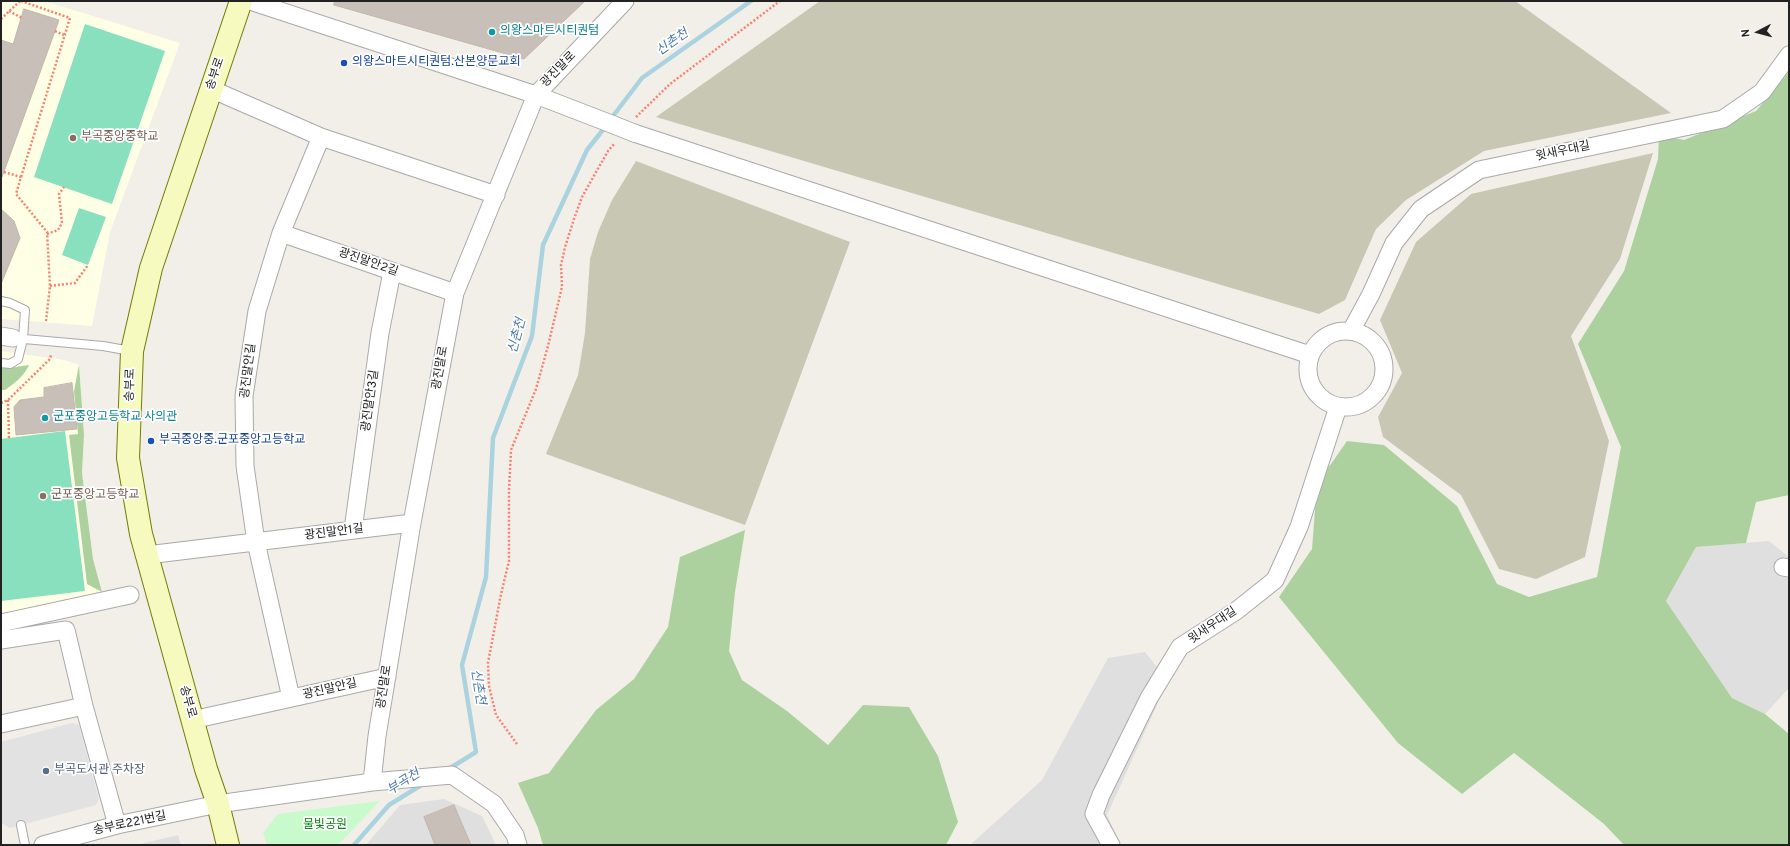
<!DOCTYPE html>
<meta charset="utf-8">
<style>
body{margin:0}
#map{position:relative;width:1790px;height:846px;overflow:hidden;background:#f2efe9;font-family:Overpass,sans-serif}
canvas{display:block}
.frame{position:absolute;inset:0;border:2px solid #222;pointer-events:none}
.north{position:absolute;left:1738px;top:12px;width:40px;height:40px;-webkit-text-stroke:3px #fff;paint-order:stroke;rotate:264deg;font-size:11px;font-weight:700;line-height:16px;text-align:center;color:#222}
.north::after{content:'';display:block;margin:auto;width:14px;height:18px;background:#222;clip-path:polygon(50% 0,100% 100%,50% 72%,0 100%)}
</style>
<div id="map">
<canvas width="1790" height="846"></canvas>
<div class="frame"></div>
<div class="north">N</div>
</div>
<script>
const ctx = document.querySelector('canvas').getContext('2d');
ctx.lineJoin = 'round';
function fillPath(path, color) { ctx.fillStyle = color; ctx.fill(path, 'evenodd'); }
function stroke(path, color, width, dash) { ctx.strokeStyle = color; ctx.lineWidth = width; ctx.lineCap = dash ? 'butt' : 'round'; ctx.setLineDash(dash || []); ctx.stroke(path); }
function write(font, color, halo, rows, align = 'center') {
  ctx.font = font + ' Overpass,"Noto Sans KR",sans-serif'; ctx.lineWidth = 3.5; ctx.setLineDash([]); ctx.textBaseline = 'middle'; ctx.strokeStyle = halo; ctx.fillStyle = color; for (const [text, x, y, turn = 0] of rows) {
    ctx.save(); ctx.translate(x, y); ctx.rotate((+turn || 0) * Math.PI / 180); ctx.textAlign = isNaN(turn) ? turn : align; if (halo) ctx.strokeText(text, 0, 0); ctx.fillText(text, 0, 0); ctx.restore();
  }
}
fillPath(new Path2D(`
 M1769,541L1789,557V688L1765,714L1732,698L1666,601L1696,547Z
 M1145,652L1168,681L1107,815L1120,845H970L1042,780L1108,658Z
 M444,799L482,816L496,845H366L400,805Z
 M178,835L181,845H136Z`), '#e0dfdf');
fillPath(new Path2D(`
 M1,1H44L180,43L110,232L92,326L1,319Z
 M1,351L64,360L79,365L84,435L82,473L93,559L102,592L1,614Z`), '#ffffe5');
fillPath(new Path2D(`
 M820,1H1515L1671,113L1484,151L1406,200L1376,229L1345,300L1319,314L656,117Z
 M1653,153L1620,259L1571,336L1609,441L1585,557L1536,579L1499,569L1461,495L1383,437L1378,417L1402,373L1380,320L1416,242L1471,194Z
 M636,161L850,242L745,525L546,454L578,375L585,333L590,259L598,232L612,200Z`), '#c7c7b4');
fillPath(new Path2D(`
 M1789,72V495L1756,502L1746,543L1696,547L1666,601L1732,698L1765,714L1789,734V845H1624L1604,824L1514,753L1462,794L1398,743L1279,597L1312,549L1317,484L1347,441L1384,445L1457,506L1497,584L1529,597L1597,577L1621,447L1578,344L1624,271L1658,159L1659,135L1684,140L1756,111Z
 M29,365C24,376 15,383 5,390H1V368H9Z
 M79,365L84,435L82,473L93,559L102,592L87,584L69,435L78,434L74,391Z
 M745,530L735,592L729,651L742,680L787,711L828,745L863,705L909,707L938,756L958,822L946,845H543L538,828L518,783L549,773L596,710L634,679L668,627L680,557Z`), '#add19e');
fillPath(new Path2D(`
 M380,801L338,845H267L263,833L278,814Z`), '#c8facc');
fillPath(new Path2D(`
 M85,24L165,51L112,204L34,177Z
 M79,208L106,217L88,265L62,255Z
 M65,431L85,591L1,601V439Z`), '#88e0be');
fillPath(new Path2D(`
 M72,723L79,725L99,799L96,805L10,828L1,823V742Z`), '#e2e2e2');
stroke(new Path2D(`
 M610,120L642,78L751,1
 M447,770L476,752L462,665L486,577L493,438L532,336L543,245L587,150L606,126
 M354,845L389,805L423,784`), '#aad3df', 4.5);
const building = new Path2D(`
 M335,1H585L524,59L334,5Z
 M24,9L59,20L2,177L1,176V40L13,44Z
 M1,209L14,221L20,238L1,284Z
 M72,383L77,429L16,435L14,407L20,400L44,397V388Z
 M454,805L471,845H435L424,817Z`);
fillPath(building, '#c7bfb8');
stroke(building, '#c4b6ab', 1);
const lane = new Path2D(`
 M1,301L10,303L25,310L23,339L18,359L10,364L1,363
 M13,338L103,346L131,351
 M21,825L25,845`);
const street = new Path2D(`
 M250,1L536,95L614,125
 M211,89L321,137L496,195
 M634,133L1310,355
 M281,233L455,293
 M1308 369a38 38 0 1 1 76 0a38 38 0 1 1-76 0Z
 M1351,331L1371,294L1394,243L1421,209L1479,170L1723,119L1762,92L1789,55
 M1,336L13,338
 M353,530L380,333L392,272
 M147,555L412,523
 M1783,567L1789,568
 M1,623L130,595
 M1,640L66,630L84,706L117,825
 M291,698L256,542L245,466L244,396L257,311L281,233L321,137
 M192,720L387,677
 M1,724L84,706
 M372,782L377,736L412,523L455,293L536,95L625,1
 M43,845L117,825L218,804L372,782L452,775L494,804L515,835L518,845
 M1111,845L1094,814L1101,795L1149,698L1180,647L1236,611L1275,580L1299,527L1338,407`);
const secondary = new Path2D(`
 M228,845L218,804L206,769L141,534L128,458L132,351L151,268L241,1`);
stroke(lane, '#a9a9a9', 10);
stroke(street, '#a9a9a9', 19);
stroke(secondary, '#707d05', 24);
stroke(new Path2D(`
 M21,1L70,18L21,177
 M9,11L22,18
 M1,19L20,1
 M55,31L64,35
 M636,117L670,84L780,1
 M4,172L21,177L16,194L47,232L50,286L46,321
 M47,234L58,230L62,223L59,194L64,187
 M50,286L75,283L88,265
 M8,400L9,438
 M1,403L8,400L50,359L51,355
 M517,744L496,715L489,686L488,663L501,594L509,561V490L511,450L536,389L548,346L562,287L561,265L565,247L574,219L582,197L608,151L615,143`), '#fa8072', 2.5, [2, 2]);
stroke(lane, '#fff', 8);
stroke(street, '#fff', 17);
stroke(secondary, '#f7fabf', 22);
const streetBridge = new Path2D(`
 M614,125L634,133`);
stroke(streetBridge, '#a9a9a9', 19, []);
stroke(streetBridge, '#fff', 17);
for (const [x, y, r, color] of [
 [492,32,4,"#0f9aa8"],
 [344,63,4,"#1a4fb4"],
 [73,138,4,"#8d6e63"],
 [45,418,4,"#0f9aa8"],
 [151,441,4,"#1a4fb4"],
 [43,496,4,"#8d6e63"],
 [46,771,4,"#5c6f8a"]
]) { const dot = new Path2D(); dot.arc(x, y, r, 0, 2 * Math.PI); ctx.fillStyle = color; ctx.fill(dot); stroke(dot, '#fff', 1.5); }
write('12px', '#0d838f', '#fff', [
 ["의왕스마트시티퀀텀",500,32],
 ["군포중앙고등학교 사의관",53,418]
], 'left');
write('12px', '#164399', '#fff', [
 ["의왕스마트시티퀀텀.산본양문교회",352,63],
 ["부곡중앙중.군포중앙고등학교",159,441]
], 'left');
write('12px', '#222', '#fff', [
 ["광진말로",559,70,-46],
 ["송부로",216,74,-71],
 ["윗새우대길",1563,152,-12],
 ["광진말안2길",368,263,19],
 ["광진말로",441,368,-80],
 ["광진말안길",249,371,-83],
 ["송부로",131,385,-88],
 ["광진말안3길",371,401,-82],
 ["광진말안1길",334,533,-7],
 ["윗새우대길",1213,626,-34],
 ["광진말로",385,687,-81],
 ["광진말안길",330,690,-13],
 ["송부로",187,702,74],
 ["송부로221번길",130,824,-12]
]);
write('12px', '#785e54', '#fff', [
 ["부곡중앙중학교",81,138],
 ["군포중앙고등학교",51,496]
], 'left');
write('12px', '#4e5e75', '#fff', [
 ["부곡도서관 주차장",54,771]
], 'left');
write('12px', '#0c8416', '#fff', [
 ["물빛공원",325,826]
]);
write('italic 13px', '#4a7aab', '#fff', [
 ["신촌천",673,43,-35],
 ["신촌천",518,336,-75],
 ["신촌천",477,687,81],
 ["부곡천",404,783,-32]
]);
</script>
